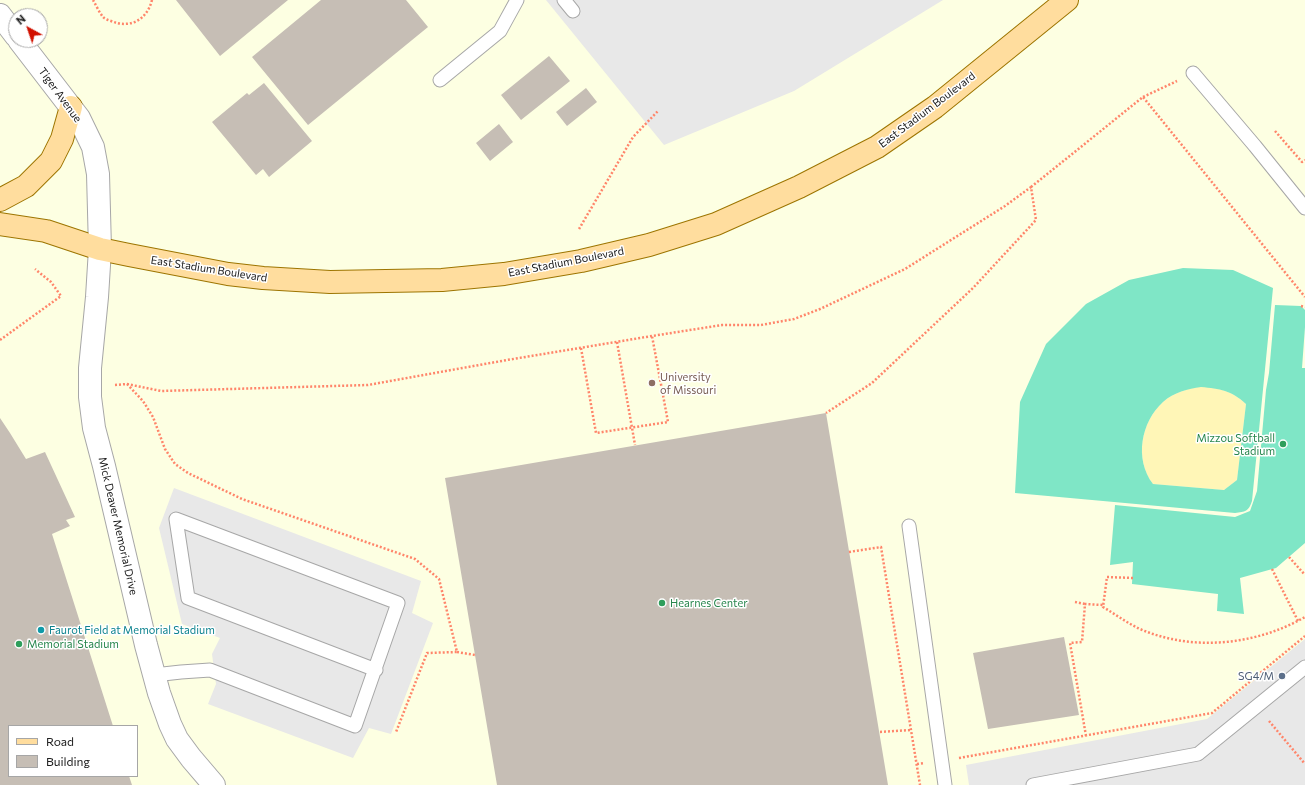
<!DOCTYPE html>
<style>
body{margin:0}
#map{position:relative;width:1305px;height:785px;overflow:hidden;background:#f1efe6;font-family:Commissioner,sans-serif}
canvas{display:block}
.legend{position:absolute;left:8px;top:725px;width:130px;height:52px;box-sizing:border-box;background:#fff;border:1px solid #a6a6a6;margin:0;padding:5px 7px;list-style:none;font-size:12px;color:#202020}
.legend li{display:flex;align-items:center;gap:8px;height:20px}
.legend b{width:20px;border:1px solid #a6a6a6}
.north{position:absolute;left:8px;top:8px;width:40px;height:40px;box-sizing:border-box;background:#fff;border:1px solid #a6a6a6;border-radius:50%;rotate:320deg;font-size:11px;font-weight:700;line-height:16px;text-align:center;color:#202020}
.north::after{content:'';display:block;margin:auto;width:14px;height:18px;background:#d11100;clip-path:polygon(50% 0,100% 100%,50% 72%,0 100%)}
</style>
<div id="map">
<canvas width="1305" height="785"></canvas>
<ul class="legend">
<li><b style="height:5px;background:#ffdd9e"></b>Road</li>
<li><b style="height:11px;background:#c6beb5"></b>Building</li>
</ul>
<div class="north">N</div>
</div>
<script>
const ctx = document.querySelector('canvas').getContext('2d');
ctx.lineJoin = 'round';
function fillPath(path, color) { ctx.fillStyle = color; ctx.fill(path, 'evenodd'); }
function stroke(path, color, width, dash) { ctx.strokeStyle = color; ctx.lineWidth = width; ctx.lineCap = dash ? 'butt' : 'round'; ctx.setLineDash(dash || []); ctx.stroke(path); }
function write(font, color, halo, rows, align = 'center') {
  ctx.font = font + ' Commissioner,sans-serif'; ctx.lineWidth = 3; ctx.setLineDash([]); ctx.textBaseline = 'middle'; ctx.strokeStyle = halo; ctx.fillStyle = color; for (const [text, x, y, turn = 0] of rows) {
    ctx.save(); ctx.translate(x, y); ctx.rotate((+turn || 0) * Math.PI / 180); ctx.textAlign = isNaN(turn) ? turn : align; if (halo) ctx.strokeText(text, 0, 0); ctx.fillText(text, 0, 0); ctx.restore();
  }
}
fillPath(new Path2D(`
 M0,0H1305V785H0ZM16,16H40V40H16ZM9,726H137V776H9Z`), '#fdffe2');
fillPath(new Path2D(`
 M1201,386C1220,389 1231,390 1246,404L1237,480L1224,490L1153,484C1134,459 1141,422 1163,402C1174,392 1188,389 1201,386Z`), '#fff6b7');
fillPath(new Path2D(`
 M1183,268L1233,270L1273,288L1252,501C1249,511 1245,512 1235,513L1015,493L1020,402L1046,344L1086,304L1129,280ZM1201,387C1220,389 1231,390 1246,404L1237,480L1224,490L1153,484C1134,459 1141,422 1163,402C1174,392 1188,389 1201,387Z
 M1275,305L1301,306L1305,310V327L1302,368H1305V543L1276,568L1240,578L1244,614L1217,611L1218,594L1132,584L1133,562L1110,565L1115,505L1235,517L1250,511L1257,491L1266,390L1269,373Z`), '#7fe6c6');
fillPath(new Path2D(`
 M546,0H943L794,91L664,145Z
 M174,488L421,581L412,613L433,623L391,734L369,728L353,758L208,704L216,684L212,654L220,638L182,624L159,528Z
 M1305,639V785H969L966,765L1207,719Z`), '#e8e8e8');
fillPath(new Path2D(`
 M176,0H288L220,56Z
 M321,0H406L428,27L308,125L252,57Z
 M549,56L570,81L521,120L501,95Z
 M264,83L312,141L269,177L263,169L256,175L212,122L247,93L249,95Z
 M586,88L597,102L567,126L556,112Z
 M499,124L513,142L490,161L476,143Z
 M826,413L888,785H497L445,478Z
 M0,418L10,433L26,459L45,452L75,517L66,520L70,526L52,534L113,726H9V776H129L132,785H0Z
 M1064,637L1079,715L988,729L973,653Z`), '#c6beb5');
const service = new Path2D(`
 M564,0L573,11
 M1193,73L1255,146L1305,208
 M440,80L500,31L517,0
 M909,526L945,785
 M154,675L181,672L210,670L355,726L398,603L176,519L188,598L376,670
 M1033,785L1198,754L1305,667`);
const minor = new Path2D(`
 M100,249L97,297L90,368V397L94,428L104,466L146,645L159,693L170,724L177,739L191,758L214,785`);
const tertiary = new Path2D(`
 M0,15L16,36
 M19,40L79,118L93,147L98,174L100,249`);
const primary = new Path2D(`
 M0,200L26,186L51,161L62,139L71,107
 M0,224L46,231L100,249L129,255L228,274L263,278L330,282L442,280L504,274L581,261L649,245L716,224L799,187L877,147L935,107L1067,0`);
stroke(service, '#a7a7a7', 15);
stroke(minor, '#a7a7a7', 24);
stroke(tertiary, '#a7a7a7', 24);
stroke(primary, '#9d7500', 24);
stroke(new Path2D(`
 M93,0C96,5 99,12 103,17C105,19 108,20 111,21C130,29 147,20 152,0
 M1143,97L1177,81
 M1275,131L1302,162L1305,160
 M1031,187L1143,97L1305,297
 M579,229L633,137L658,111
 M1301,306L1305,307
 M0,340L61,296L51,282L35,269
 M617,342L635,445
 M581,348L596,433L668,422L652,336
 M127,384L143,401L153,417L165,449L175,464L188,473L242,499L415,559L439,579L457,652L427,653L396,732
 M115,385L127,384L161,391L368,385L507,360L652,336L722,325H761L794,319L820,309L905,269L1005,206L1031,187L1036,220L973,288L872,383L826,413
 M849,552L881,547L920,785
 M1289,557L1305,575
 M1272,569L1298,621
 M1133,578L1107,577L1103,607C1115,614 1127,623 1140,629C1193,652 1256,645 1305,617
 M1075,602L1085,604
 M457,652L475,655
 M1269,721L1305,764
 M880,732L911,730
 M1086,736L1070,643L1082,642L1085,604L1103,605
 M959,758L1212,713L1305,636
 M917,764L924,763`), '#ff856a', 2.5, [2, 2]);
stroke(service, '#fff', 13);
stroke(minor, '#fff', 22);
stroke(tertiary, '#fff', 22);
stroke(primary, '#ffdd9e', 22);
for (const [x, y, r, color] of [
 [652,383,4,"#8d6e63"],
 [1283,444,4,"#2e9e5b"],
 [662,603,4,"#2e9e5b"],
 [41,630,4,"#0f9aa8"],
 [19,644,4,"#2e9e5b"],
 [1282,676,4,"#5c6f8a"]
]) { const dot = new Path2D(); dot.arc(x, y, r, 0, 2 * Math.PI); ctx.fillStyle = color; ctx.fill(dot); stroke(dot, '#fff', 1.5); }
write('11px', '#202020', '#fff', [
 ["Tiger Avenue",60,95,54],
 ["East Stadium Boulevard",927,110,-37],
 ["East Stadium Boulevard",566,262,-11],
 ["East Stadium Boulevard",209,269,9],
 ["Mick Deaver Memorial Drive",118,526,77]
]);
write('11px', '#785e54', '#fff', [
 ["University",660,377],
 ["of Missouri",660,390]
], 'left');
write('11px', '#27864d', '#fff', [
 ["Mizzou Softball",1275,438,"right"],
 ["Stadium",1275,451,"right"],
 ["Hearnes Center",670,603],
 ["Memorial Stadium",27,644]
], 'left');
write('11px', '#0d838f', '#fff', [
 ["Faurot Field at Memorial Stadium",49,630]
], 'left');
write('11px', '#4e5e75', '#fff', [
 ["SG4/M",1274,676]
], 'right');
</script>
